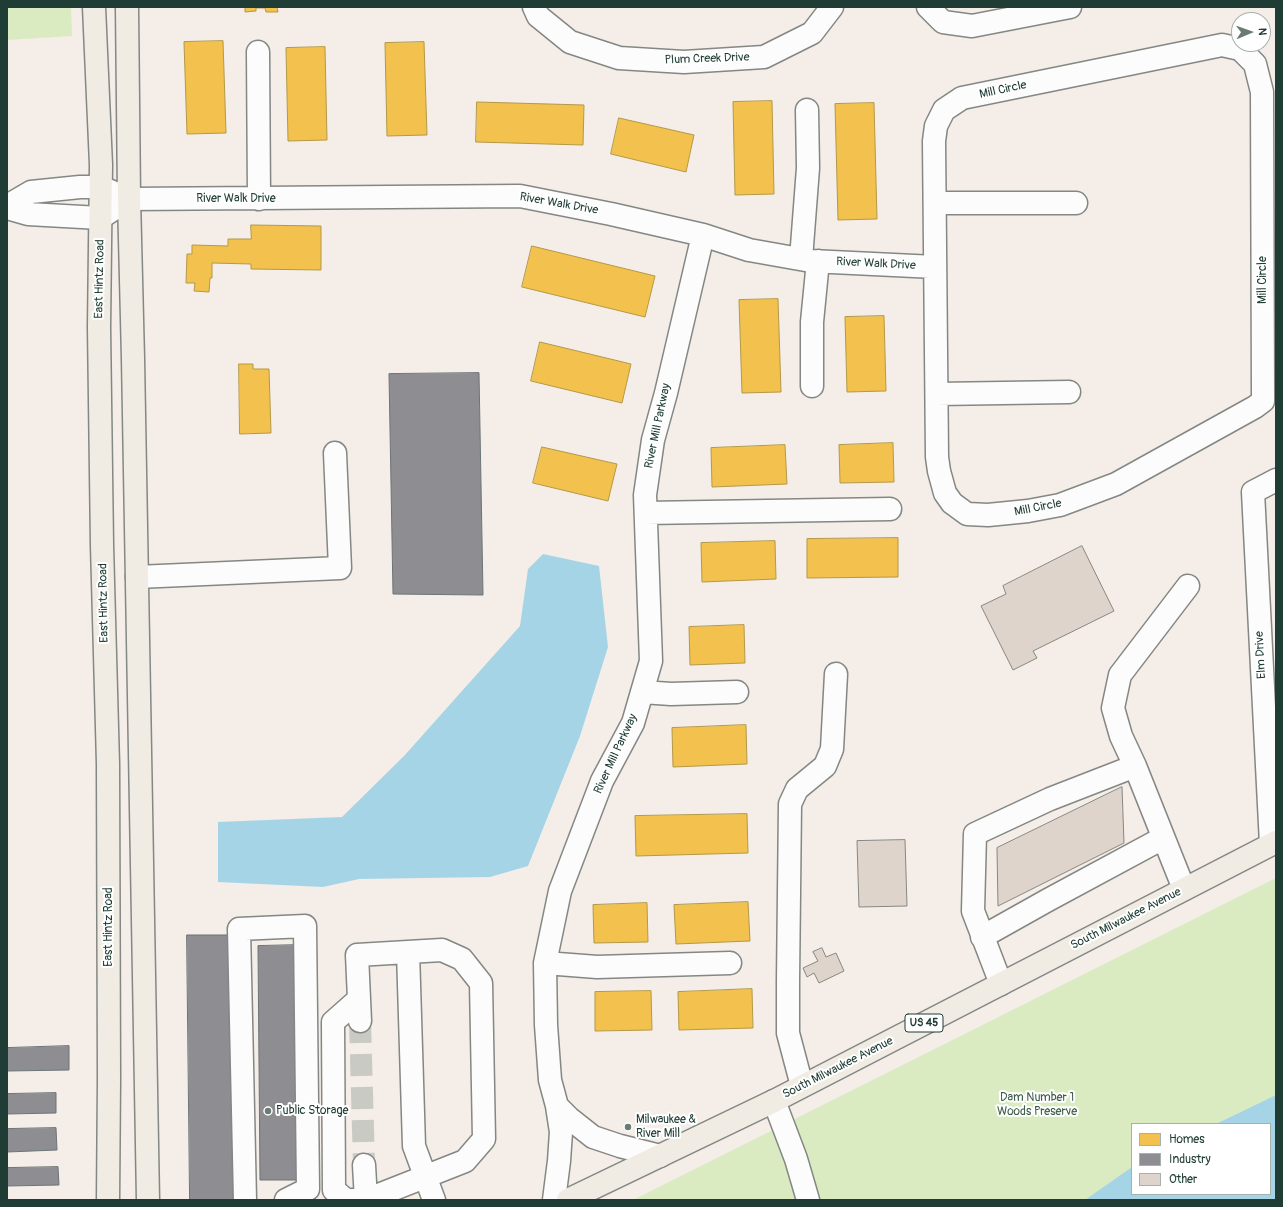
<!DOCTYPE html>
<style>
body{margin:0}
#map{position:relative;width:1283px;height:1207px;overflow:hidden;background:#f4ede8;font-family:Pangolin,sans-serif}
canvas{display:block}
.frame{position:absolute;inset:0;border:8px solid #1f3d34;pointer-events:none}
.legend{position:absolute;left:1131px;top:1123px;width:140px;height:72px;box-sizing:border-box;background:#fff;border:1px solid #a5b1ae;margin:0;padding:5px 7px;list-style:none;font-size:12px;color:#1f3d34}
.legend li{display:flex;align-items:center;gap:8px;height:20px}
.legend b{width:20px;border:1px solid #a5b1ae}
.north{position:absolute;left:1231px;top:12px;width:40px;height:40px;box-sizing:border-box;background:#fff;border:1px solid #a5b1ae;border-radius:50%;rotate:88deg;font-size:11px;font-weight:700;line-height:16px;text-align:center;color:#1f3d34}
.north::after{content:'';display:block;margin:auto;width:14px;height:18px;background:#6a7b73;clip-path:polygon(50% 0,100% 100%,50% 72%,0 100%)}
</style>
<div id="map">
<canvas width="1283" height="1207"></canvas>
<div class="frame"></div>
<ul class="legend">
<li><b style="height:11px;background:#f2c14e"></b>Homes</li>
<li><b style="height:11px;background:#8d8d92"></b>Industry</li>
<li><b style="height:11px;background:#dfd4cb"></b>Other</li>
</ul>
<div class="north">N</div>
</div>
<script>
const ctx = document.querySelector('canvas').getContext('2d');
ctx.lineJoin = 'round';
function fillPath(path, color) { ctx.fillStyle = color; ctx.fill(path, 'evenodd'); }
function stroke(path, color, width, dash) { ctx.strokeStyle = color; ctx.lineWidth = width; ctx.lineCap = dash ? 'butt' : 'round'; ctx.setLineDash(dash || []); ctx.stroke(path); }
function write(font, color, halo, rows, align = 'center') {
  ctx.font = font + ' Pangolin,sans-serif'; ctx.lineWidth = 4; ctx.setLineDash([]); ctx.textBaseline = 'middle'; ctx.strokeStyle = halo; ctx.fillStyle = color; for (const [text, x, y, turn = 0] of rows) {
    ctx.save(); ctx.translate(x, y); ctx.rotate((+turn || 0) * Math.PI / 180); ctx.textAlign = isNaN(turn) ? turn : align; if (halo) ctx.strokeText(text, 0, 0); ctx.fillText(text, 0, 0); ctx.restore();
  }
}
fillPath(new Path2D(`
 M7,7H71L72,36L7,40Z
 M1276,878V1200H633ZM1132,1124H1270V1194H1132Z`), '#daebc2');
fillPath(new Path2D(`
 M543,554L599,566L608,647L580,736L528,866L490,877L359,879L323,887L218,882V822L342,817L404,756L520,626L528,569Z
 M1276,1095V1200H1085L1132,1167V1194H1270V1124H1216Z`), '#a6d4e7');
const homes = new Path2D(`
 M242,7H277L278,12H266L265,8H256V11L245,12V7Z
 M223,41L226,133L187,134L184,42Z
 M424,42L427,135L387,136L385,43Z
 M325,47L327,140L288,141L286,48Z
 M772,101L774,194L735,195L733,102Z
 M477,102L584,105L583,145L476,142Z
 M874,103L877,219L838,220L835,104Z
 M619,118L694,135L686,172L611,154Z
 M251,225L321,226V270L251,269V264L212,263V278H210L209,292L194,291L195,283H186L187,254H192V245L228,246V239H251Z
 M532,246L655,276L645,317L522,287Z
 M778,299L781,392L742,393L739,300Z
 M884,316L886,391L847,392L845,317Z
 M540,342L631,364L622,403L531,381Z
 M239,364H253V369H269L271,433L240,434Z
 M893,443L894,482L840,483L839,445Z
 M785,445L787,484L712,487L711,448Z
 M542,447L617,464L608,501L533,483Z
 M898,538V577L807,578V539Z
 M775,541L776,579L702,582L701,543Z
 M744,625L745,663L690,665L689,627Z
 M746,725L747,764L673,767L672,728Z
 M747,814L748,853L636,856L635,816Z
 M748,902L750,941L676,944L674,905Z
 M647,903L648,942L594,943L593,905Z
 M752,989L753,1028L679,1030L678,992Z
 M651,991L652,1030L595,1031V992Z`);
fillPath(homes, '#f2c14e');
stroke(homes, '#b39946', 1);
const industry = new Path2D(`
 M479,373L483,595L393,594L389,374Z
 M187,935H230L235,1200H190Z
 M299,945L303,1180H260L258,946Z
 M69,1046V1070L7,1071V1048Z
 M56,1093V1113L7,1114V1094Z
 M56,1128L57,1150L7,1152V1129Z
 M58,1167L59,1185L7,1186V1168Z`);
fillPath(industry, '#8d8d92');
stroke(industry, '#6c7576', 1);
const building = new Path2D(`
 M1082,546L1114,611L1033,651L1037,658L1013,670L981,606L1006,594L1003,586Z
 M1122,787L1124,843L998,906L997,848Z
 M905,840L907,906L859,907L857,841Z
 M822,948L826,957L836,953L844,971L819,983L814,973L807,977L803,968L818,961L813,952Z`);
fillPath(building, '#dfd4cb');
stroke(building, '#848783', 1);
stroke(new Path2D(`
 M360,1021L364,1165`), '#c9cac4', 22, [22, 11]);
const minor = new Path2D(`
 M534,7L538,16L570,42L619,58L684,62L764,57L812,33L832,7
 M928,7L943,22L972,26L1070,7
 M1222,45L1240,49L1255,64L1262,92L1263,401L1255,407L1116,484L1060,505L1028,511L988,515L967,514L952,503L945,493L939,471L937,457L934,141L936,126L944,110L962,98Z
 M258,52L259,199
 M935,203H1076
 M7,206L31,192L80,187H101L129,199L520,196L611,214L703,235L749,250L811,261L935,267
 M7,208L28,214L100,218L129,199
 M801,259L808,168L807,110
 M812,386V322L818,261
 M937,394L1069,392
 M646,513L890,509
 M137,577L340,568L335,453
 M642,692L671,694L737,692
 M1135,766L1121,736L1113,708L1120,675L1188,586
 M1271,844L1253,492L1276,480
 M982,937L1048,900L1163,838
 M408,952L414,1146L434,1200
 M545,963L597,967L730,963
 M1001,984L973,911L975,834L1050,799L1135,766L1184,889
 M802,1086L788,1033V981L790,804L797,789L825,766L832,749L836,674
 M774,1101L796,1159L808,1200
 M557,1106L569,1118L593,1137L620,1146L660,1156
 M364,1165L366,1200
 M245,1200L239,929L305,926L308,1189L286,1200
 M346,1200L334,1190L333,1022L359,999
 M352,1200H366L465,1161L484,1139L481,983L462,959L442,950L357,955L360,1021
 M554,1200L559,1161L561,1132L557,1106L550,1080L546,1025L545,963L560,891L602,781L633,723L651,661L645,495L653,440L666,393L703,235`);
const major = new Path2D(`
 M94,7L101,165L99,327L102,545L108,764L109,1080L108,1200
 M127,7L129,199L133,359L148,1200
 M568,1200L774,1101L1276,842`);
stroke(minor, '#848783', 25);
stroke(major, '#848783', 25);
stroke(minor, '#fdfcfc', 22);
stroke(major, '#f1ece3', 22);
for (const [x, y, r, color] of [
 [268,1111,4,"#6a7b73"],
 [628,1127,4,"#6a7b73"]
]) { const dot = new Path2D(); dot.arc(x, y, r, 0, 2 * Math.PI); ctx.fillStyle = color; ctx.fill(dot); stroke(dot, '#fff', 1.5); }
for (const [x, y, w] of [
 [924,1023,38]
]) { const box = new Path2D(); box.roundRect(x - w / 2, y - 9, w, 18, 3); ctx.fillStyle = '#fff'; ctx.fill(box); stroke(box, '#1f3d34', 1); }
write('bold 11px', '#1f3d34', null, [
 ["US 45",924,1023]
]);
write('12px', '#1f3d34', '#fff', [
 ["Plum Creek Drive",707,59,-2],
 ["Mill Circle",1003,90,-12],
 ["River Walk Drive",236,199],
 ["River Walk Drive",559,204,10],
 ["River Walk Drive",876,264,3],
 ["East Hintz Road",100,279,-89],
 ["Mill Circle",1263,280,-90],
 ["River Mill Parkway",658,426,-78],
 ["Mill Circle",1038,508,-11],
 ["East Hintz Road",104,603,-91],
 ["Elm Drive",1261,655,-93],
 ["River Mill Parkway",616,754,-65],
 ["South Milwaukee Avenue",1126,919,-27],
 ["East Hintz Road",109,927,-90],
 ["South Milwaukee Avenue",838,1068,-27]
]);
write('12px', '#405f4a', '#fff', [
 ["Dam Number 1",1037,1098],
 ["Woods Preserve",1037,1112]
]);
write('12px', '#1f3d34', '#fff', [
 ["Public Storage",276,1111],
 ["Milwaukee &",636,1120],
 ["River Mill",636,1134]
], 'left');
</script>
